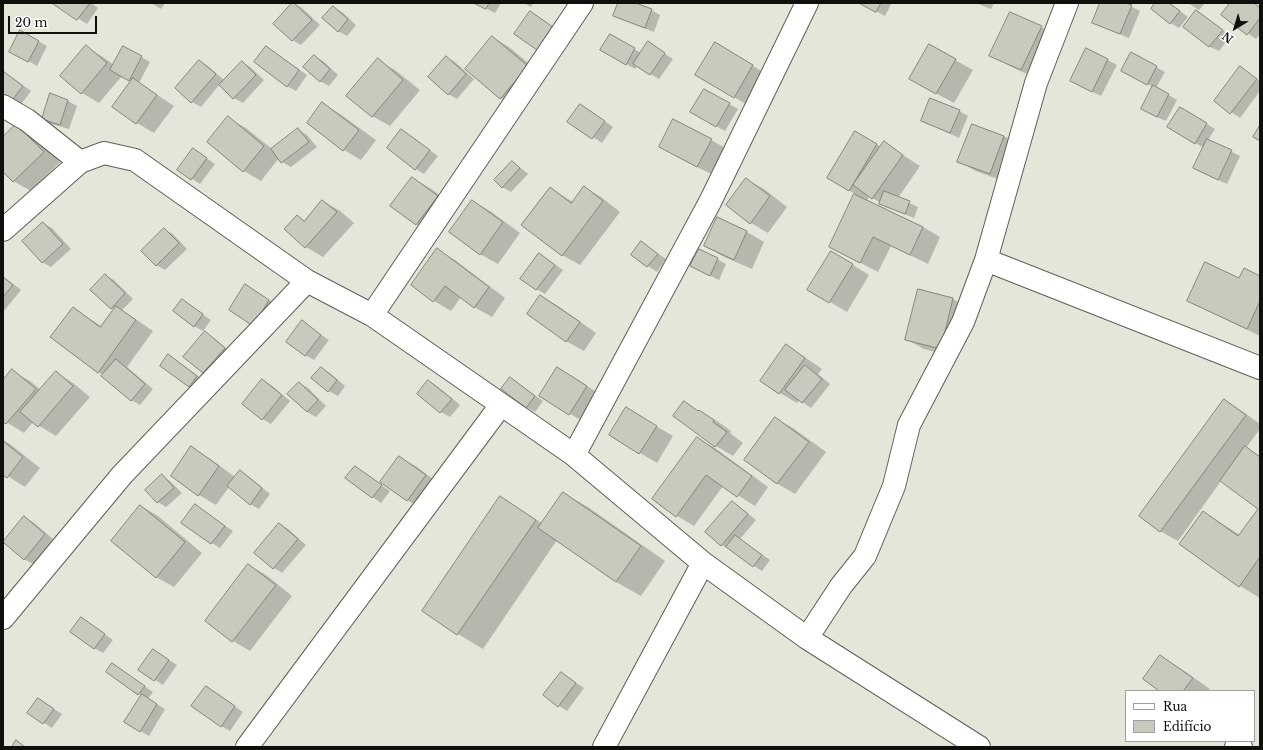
<!DOCTYPE html>
<meta charset="utf-8">
<style>
body{margin:0}
#map{position:relative;width:1263px;height:750px;overflow:hidden;background:#e2e7d9;font-family:"Libre Baskerville",serif}
canvas{display:block}
.frame{position:absolute;inset:0;border:4px solid #0e100b;pointer-events:none}
.legend{position:absolute;left:1125px;top:690px;width:130px;height:52px;box-sizing:border-box;background:#fff;border:1px solid #9f9f9d;margin:0;padding:5px 7px;list-style:none;font-size:12px;color:#0e100b}
.legend li{display:flex;align-items:center;gap:8px;height:20px}
.legend b{width:20px;border:1px solid #9f9f9d}
.north{position:absolute;left:1215px;top:8px;width:40px;height:40px;-webkit-text-stroke:3px #fff;paint-order:stroke;rotate:218deg;font-size:11px;font-weight:700;line-height:16px;text-align:center;color:#0e100b}
.north::after{content:'';display:block;margin:auto;width:14px;height:18px;background:#0e100b;clip-path:polygon(50% 0,100% 100%,50% 72%,0 100%)}
.scale{position:absolute;left:8px;top:16px;width:89px;height:18px;box-sizing:border-box;border:2px solid #0e100b;border-top:0;padding-left:5px;font-size:12px;line-height:14px;white-space:nowrap;color:#0e100b;-webkit-text-stroke:3px #fff;paint-order:stroke}
</style>
<div id="map">
<canvas width="1263" height="750"></canvas>
<div class="frame"></div>
<ul class="legend">
<li><b style="height:5px;background:#fff"></b>Rua</li>
<li><b style="height:11px;background:#c6cbbd"></b>Edifício</li>
</ul>
<div class="north">N</div>
<div class="scale">20 m</div>
</div>
<script>
const ctx = document.querySelector('canvas').getContext('2d');
ctx.lineJoin = 'round';
function fillPath(path, color) { ctx.fillStyle = color; ctx.fill(path, 'evenodd'); }
function stroke(path, color, width, dash) { ctx.strokeStyle = color; ctx.lineWidth = width; ctx.lineCap = dash ? 'butt' : 'round'; ctx.setLineDash(dash || []); ctx.stroke(path); }
fillPath(new Path2D(`
 M54,3H91L98,8L87,24Z
 M151,3H165L161,9Z
 M293,3L302,8L320,25L301,45L292,40Z
 M476,3H501L495,13Z
 M524,3H533L531,7Z
 M619,3H634L651,10L660,15L654,32L623,20L615,15Z
 M861,3H890L891,4L885,16Z
 M976,3H994L991,9Z
 M1101,3H1124L1140,11L1129,38L1102,27L1094,22Z
 M1157,3H1169L1188,17L1179,28L1171,23Z
 M1188,3H1205L1199,10Z
 M1232,3H1255L1260,7V34L1256,39L1222,15Z
 M333,7L342,12L356,25L347,36L338,31Z
 M1197,11L1231,36L1219,51L1210,47L1184,27Z
 M1041,27L1059,37L1039,80L1008,65L991,55Z
 M21,32L47,46L37,66L11,51Z
 M610,35L641,53L656,48L673,59L659,79L637,66L635,69L602,50Z
 M492,37L509,47L544,76L518,108L501,98Z
 M86,47L103,57L114,65L123,47L150,62L139,83L174,106L154,133L137,123L114,106L132,81L122,76L99,103L82,93L61,76Z
 M267,47L307,75L296,91L287,86Z
 M1087,49L1117,65L1101,96L1080,86Z
 M733,54L770,76L751,107L734,97Z
 M314,56L323,61L338,75L329,86L320,81Z
 M446,57L455,62L474,79L457,99L448,94Z
 M378,60L395,70L420,90L390,126L372,116Z
 M955,60L973,70L954,103L928,89Z
 M199,61L208,66L224,80L242,62L250,67L264,80L243,103L234,98L220,84L201,107L192,102Z
 M1156,67L1165,72L1156,88L1177,100L1166,121L1150,114L1153,87L1131,75Z
 M1240,68L1260,81V91L1240,118L1215,101Z
 M3,71L31,91L19,107L10,102Z
 M704,90L738,109L725,131L692,112Z
 M51,95L68,101L77,106L69,129L51,124L43,119Z
 M323,104L340,114L376,140L361,160L344,150Z
 M1180,108L1215,129L1208,140L1240,156L1227,184L1203,173L1204,148L1168,127Z
 M589,110L613,127L602,143L569,121Z
 M959,111L968,116L959,138L922,121Z
 M228,118L246,128L272,149L299,130L307,135L317,147L291,167L282,162L279,158L261,181L244,171L208,142Z
 M16,125L34,135L60,162L31,191L13,181L3,171V138Z
 M972,125L1004,136L1021,146L1008,183L976,171L958,161Z
 M401,130L438,156L424,174L416,169Z
 M856,132L881,147L884,143L920,166L898,198L918,207L914,218L889,208L869,196L867,201L923,227L940,237L928,264L891,246L878,272L830,247L855,194L828,178Z
 M711,140L729,150L715,176L677,157Z
 M202,155L215,164L200,184L179,170Z
 M513,163L521,168L528,174L511,192L502,187Z
 M412,178L430,188L455,206L434,234L416,224Z
 M746,179L764,189L787,207L768,233L751,223L727,205Z
 M584,187L601,197L620,212L580,265L562,255L550,188L573,202Z
 M323,201L340,211L354,223L323,257L306,247L286,229L297,216L305,221Z
 M472,201L490,211L520,233L498,264L480,254Z
 M718,218L747,232L764,242L752,269L722,256L705,246Z
 M43,223L52,228L71,249L51,267L42,262Z
 M164,229L173,234L187,249L165,270L156,265Z
 M641,242L666,259L657,272L632,255Z
 M437,250L455,260L505,298L492,317L474,307L461,297L451,311L434,301Z
 M540,254L563,270L545,294L536,289Z
 M717,259L726,264L719,280L700,271Z
 M848,262L869,275L847,312L830,302Z
 M105,275L114,280L133,299L122,310L153,331L127,367L153,389L140,405L131,400L103,376L104,375L98,372L73,308L101,326L114,309L111,308Z
 M3,276L21,290L3,312Z
 M1260,277V336L1206,310L1189,300L1240,279Z
 M254,290L277,305L262,330Z
 M918,290L953,299L970,309L958,358L924,349L906,339Z
 M540,296L558,306L596,333L584,351L566,341Z
 M182,300L211,320L203,331L194,326Z
 M302,322L329,340L314,360L305,355Z
 M205,333L214,338L233,354L212,378L203,373Z
 M786,346L803,356L822,369L818,374L830,384L811,408L799,400L797,403L780,393L762,380Z
 M169,355L205,381L198,391L189,386Z
 M321,368L330,373L345,386L338,396L329,391Z
 M12,371L30,381L41,390L56,372L73,383L90,397L56,436L33,422L24,433L3,420V382Z
 M510,378L543,401L535,412L526,407Z
 M575,378L604,397L587,424L541,396Z
 M262,380L271,385L290,401L271,424L263,419L244,404Z
 M428,381L437,386L460,405L450,417L441,412L418,393Z
 M299,383L308,388L326,406L316,417L307,412Z
 M1224,401L1242,411L1260,424V429L1246,448L1260,456V598L1240,586L1204,512L1240,535L1259,509L1221,481L1178,541L1160,531Z
 M684,403L717,421L731,431L730,433L743,443L733,456L716,446L674,416Z
 M775,418L793,428L826,452L795,494L778,484L745,460Z
 M644,419L673,436L657,463L610,435Z
 M697,438L715,448L768,487L755,506L723,486L694,526L677,516Z
 M3,440L10,444L40,468L25,487L3,473Z
 M191,448L209,458L235,477L240,471L248,476L270,494L259,509L250,504L229,487L216,505L199,495L172,476Z
 M400,457L417,467L442,486L424,510L407,500Z
 M355,467L390,491L381,503L347,478Z
 M162,476L170,481L182,493L166,507L158,502Z
 M563,493L588,507L665,561L641,596L616,582L557,540L483,649L458,634L423,610L500,498L542,523Z
 M732,502L740,507L756,520L740,539L770,560L762,571L722,545Z
 M141,506L158,516L202,553L174,587L156,577Z
 M196,506L233,531L220,548L212,543Z
 M24,517L33,522L53,539L33,564L24,559Z
 M280,524L288,529L306,545L282,573L274,568L256,553Z
 M249,565L266,575L292,596L250,651L233,641Z
 M90,624L113,640L103,653L94,648Z
 M153,650L177,665L163,685L155,680Z
 M1160,656L1177,666L1210,689L1208,691H1161Z
 M113,664L153,692L148,699L165,709L149,736L140,731L142,696L107,672Z
 M561,673L584,688L567,711L559,706Z
 M214,692L243,712L230,731L221,726Z
 M38,699L62,714L52,728L28,712Z`), '#0003');
const building = new Path2D(`
 M52,3H90L77,20Z
 M292,3H294L312,20L292,41L273,24Z
 M474,3H489L486,9Z
 M618,3H636L652,9L645,28L613,16Z
 M859,3H881L876,12Z
 M1100,3H1126L1132,5L1120,34L1092,23Z
 M1155,3H1169L1180,11L1170,24L1151,9Z
 M1230,3H1254L1260,8V18L1247,35L1221,15Z
 M333,6L348,19L338,32L322,18Z
 M1196,10L1223,30L1209,47L1183,27Z
 M530,11L553,27L537,50L514,34Z
 M1010,12L1042,26L1021,70L989,56Z
 M20,30L39,41L28,62L9,52Z
 M610,34L635,48L626,65L600,50Z
 M492,36L528,66L500,99L465,69Z
 M648,41L665,53L650,75L633,64Z
 M715,42L753,65L734,98L695,75Z
 M929,44L956,59L936,94L909,79Z
 M86,45L107,63L81,94L60,76Z
 M123,46L142,56L129,81L110,70Z
 M266,46L299,70L287,87L254,62Z
 M1086,48L1108,59L1092,92L1070,81Z
 M1131,52L1157,66L1147,85L1121,71Z
 M314,55L330,69L320,82L303,67Z
 M446,56L466,74L448,95L428,77Z
 M378,58L403,80L372,117L346,96Z
 M199,60L216,74L191,103L175,88Z
 M242,61L256,75L233,99L219,85Z
 M1240,66L1257,79L1230,114L1214,101Z
 M3,71L23,86L10,103L3,98Z
 M133,78L157,95L136,124L112,107Z
 M1153,85L1169,94L1157,117L1141,109Z
 M704,89L730,103L716,127L690,112Z
 M50,93L68,100L60,125L42,119Z
 M930,98L960,110L950,133L921,121Z
 M322,102L359,130L343,151L307,123Z
 M580,104L605,121L592,139L567,122Z
 M1180,107L1207,123L1195,144L1167,127Z
 M228,116L264,146L243,172L207,142Z
 M673,119L712,139L697,167L659,147Z
 M16,124L44,152L13,182L3,172V137Z
 M972,124L1004,136L990,174L957,162Z
 M1260,125V141L1253,137Z
 M298,128L309,142L281,163L271,149Z
 M401,129L430,150L415,170L387,148Z
 M855,131L877,144L849,191L827,178Z
 M1207,139L1232,150L1218,180L1193,168Z
 M884,141L903,155L872,199L853,185Z
 M193,148L207,158L191,180L177,170Z
 M512,161L520,168L502,188L494,180Z
 M412,177L438,196L416,225L390,206Z
 M746,178L770,196L750,224L726,205Z
 M584,186L603,201L562,256L521,225L550,187L571,203Z
 M884,191L910,201L905,214L879,204Z
 M854,194L923,227L910,255L873,237L860,263L829,247Z
 M322,200L337,212L305,248L284,229L297,215L304,221Z
 M472,200L503,222L480,255L449,232Z
 M717,217L747,231L734,260L704,246Z
 M43,222L63,244L42,263L22,241Z
 M164,228L179,243L156,266L141,251Z
 M641,241L658,254L647,267L631,255Z
 M437,248L489,287L474,308L445,286L433,302L411,285Z
 M699,249L718,258L710,276L690,266Z
 M831,251L853,264L829,303L807,290Z
 M539,253L555,265L536,290L520,279Z
 M1205,262L1239,278L1244,268L1260,276V301L1247,329L1187,301Z
 M105,274L125,293L111,309L90,290Z
 M3,277L13,285L3,297Z
 M245,284L269,300L253,326L229,310Z
 M918,289L953,298L941,349L905,340Z
 M540,295L580,322L566,342L527,314Z
 M182,299L203,314L194,327L173,311Z
 M116,306L136,320L98,373L50,337L73,307L100,327Z
 M302,320L321,335L305,356L286,342Z
 M205,331L225,348L203,373L183,357Z
 M786,344L805,358L779,394L760,381Z
 M168,354L197,376L189,387L160,366Z
 M116,359L145,384L131,401L101,376Z
 M805,365L822,379L802,403L785,390Z
 M321,367L337,380L328,392L311,378Z
 M557,367L587,386L569,415L539,396Z
 M12,369L36,389L6,424L3,422V380Z
 M56,371L73,386L38,427L20,412Z
 M510,377L535,396L526,408L501,389Z
 M262,379L282,395L262,420L242,404Z
 M428,380L452,399L440,413L417,394Z
 M299,382L318,400L307,412L287,394Z
 M1224,399L1246,415L1160,532L1139,516Z
 M684,401L698,411L699,410L714,420L713,422L727,432L715,447L673,416Z
 M626,407L657,426L639,454L609,435Z
 M775,417L809,442L777,484L744,460Z
 M697,437L752,476L737,497L706,475L676,517L652,499Z
 M3,441L23,457L7,478L3,475Z
 M191,446L219,466L198,496L171,476Z
 M1245,446L1260,457V557L1239,587L1179,544L1203,511L1238,536L1258,509L1220,481Z
 M399,456L426,475L407,501L380,482Z
 M355,466L382,485L372,498L345,478Z
 M240,470L262,488L250,505L227,486Z
 M162,474L174,488L157,503L145,490Z
 M563,492L641,546L616,582L538,528Z
 M500,496L536,520L457,635L422,611Z
 M732,501L748,514L721,546L705,532Z
 M195,504L225,526L211,544L181,523Z
 M140,505L185,542L156,578L111,541Z
 M24,516L45,534L24,560L3,542Z
 M279,523L298,539L273,569L254,553Z
 M735,535L762,555L753,567L726,547Z
 M248,564L276,585L232,642L205,621Z
 M81,617L105,634L94,649L70,632Z
 M153,649L169,660L154,681L138,670Z
 M1160,655L1193,678L1183,691H1159L1143,679Z
 M112,663L145,686L138,695L106,672Z
 M561,672L576,683L558,707L543,695Z
 M206,686L235,706L221,727L191,706Z
 M142,694L157,704L140,732L124,722Z
 M38,698L54,709L43,724L27,713Z
 M16,740L25,747H12Z`);
fillPath(building, '#c6cbbd');
stroke(building, '#82877a', 1);
const street = new Path2D(`
 M3,106L27,120L80,162
 M3,230L80,162L104,153L135,160L307,281L372,315L574,455L703,563L807,638L979,747
 M986,260L1260,368
 M372,315L582,3
 M574,455L710,202L807,3
 M3,618L122,475L307,281
 M807,638L841,586L865,556L894,486L909,425L963,322L986,260L1036,83L1067,3
 M247,747L501,405
 M604,747L703,563
 M1236,747H1241`);
stroke(street, '#5d6155', 24);
stroke(street, '#fff', 22);
</script>
